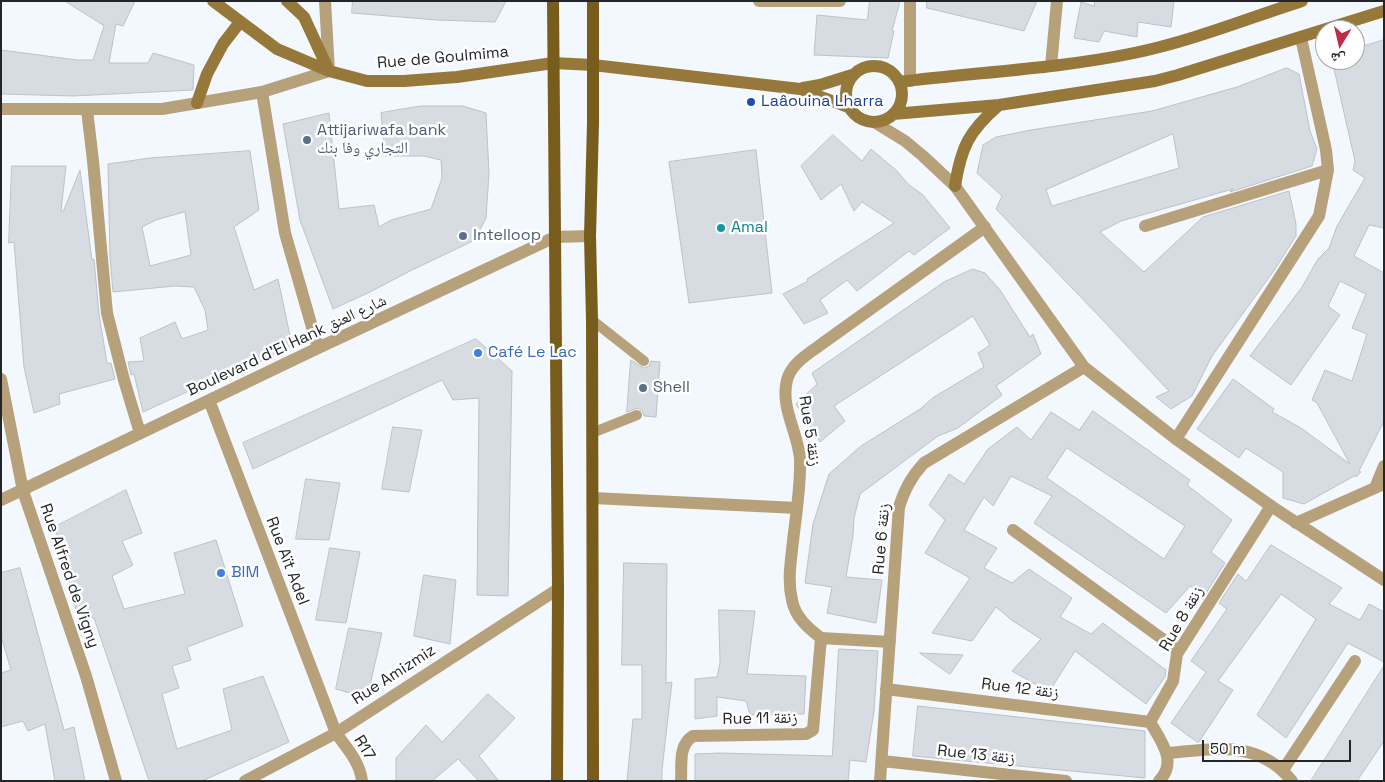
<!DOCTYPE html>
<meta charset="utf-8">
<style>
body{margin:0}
#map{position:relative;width:1385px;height:782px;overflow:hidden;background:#f3f7fe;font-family:"Space Grotesk","Noto Naskh Arabic",sans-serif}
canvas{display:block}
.frame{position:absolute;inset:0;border:2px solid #232527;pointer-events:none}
.north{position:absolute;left:1315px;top:20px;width:50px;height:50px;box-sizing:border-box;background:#fff;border:1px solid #a7a8a9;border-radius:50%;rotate:189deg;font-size:14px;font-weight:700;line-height:20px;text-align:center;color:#232527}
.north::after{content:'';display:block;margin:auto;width:18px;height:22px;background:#bc2b47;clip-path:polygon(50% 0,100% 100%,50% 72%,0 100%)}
.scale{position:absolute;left:1202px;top:740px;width:149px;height:22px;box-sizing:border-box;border:2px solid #232527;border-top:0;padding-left:6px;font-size:15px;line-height:18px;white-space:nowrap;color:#232527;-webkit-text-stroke:4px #fff;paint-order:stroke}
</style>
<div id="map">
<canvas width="1385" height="782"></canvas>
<div class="frame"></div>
<div class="north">ش</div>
<div class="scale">50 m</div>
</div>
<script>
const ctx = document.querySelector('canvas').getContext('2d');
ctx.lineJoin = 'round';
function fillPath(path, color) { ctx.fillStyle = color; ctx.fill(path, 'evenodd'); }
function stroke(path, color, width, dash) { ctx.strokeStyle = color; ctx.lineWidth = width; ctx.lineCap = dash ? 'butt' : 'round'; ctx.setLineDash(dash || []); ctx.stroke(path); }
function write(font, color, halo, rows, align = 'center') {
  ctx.font = font + ' "Space Grotesk","Noto Naskh Arabic",sans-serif'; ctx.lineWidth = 5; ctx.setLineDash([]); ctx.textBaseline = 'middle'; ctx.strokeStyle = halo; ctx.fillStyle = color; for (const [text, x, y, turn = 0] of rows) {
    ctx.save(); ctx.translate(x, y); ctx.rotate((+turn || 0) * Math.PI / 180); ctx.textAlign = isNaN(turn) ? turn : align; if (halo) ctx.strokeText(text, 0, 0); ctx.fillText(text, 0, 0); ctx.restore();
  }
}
const building = new Path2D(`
 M65,1H135L123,26L116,24L109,63H148L153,53L194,65L193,90L73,96L1,94V50L77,60H93L104,26Z
 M353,1H506L495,22L437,20L352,13Z
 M870,1H900L892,31H894L888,58L814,55L817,15L867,20Z
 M927,1H1037L1024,31L927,8Z
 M1095,1H1174L1171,27L1138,22L1137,37L1104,31L1099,42L1074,38L1081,2L1094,6Z
 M1384,40V228L1369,225L1354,256L1384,273V421L1359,471L1361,472L1356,477V475L1304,504L1283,498V472L1246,448L1239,458L1197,429L1233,379L1274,409L1272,412L1301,428L1350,464L1317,403L1312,400L1325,370L1352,381L1367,334L1352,328L1366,294L1340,281L1328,306L1340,315L1291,385L1250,356L1302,287L1318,259L1329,248L1337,226L1365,178L1353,170L1355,161L1332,60H1355V49Z
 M1287,68L1299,74L1310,131L1317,149L1312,166L1230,192L1233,189L1121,221L1100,232L1144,272L1203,217L1289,191L1296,224V236L1273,272L1212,356L1192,396L1171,409L1156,397L1169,391L1098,315L996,209L1002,196L977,173L983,145L996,137L1031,130L1152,111L1237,87ZM1173,134L1179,168L1052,206L1046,190Z
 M421,106H463L486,113L489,173L486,218L475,240L410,271L370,292L333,309L300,220L283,124L329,113L339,209L374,205L379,227L391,220L431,209L442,178L441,160L424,156H385L381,113Z
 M833,135L862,161L871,149L897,171L908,184L923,195L950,228L914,255L909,251L857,291L847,280L820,300L828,313L804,324L783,294L808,281L807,279L894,223L862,202L854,211L841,184L821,200L801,166Z
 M756,150L772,293L689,303L669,162Z
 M250,151L259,210L234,227L254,290L278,279L292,345L262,361L202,385L143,412L134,374L131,375L128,362L144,361L140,338L175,322L182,339L208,330L205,310L194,287L175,286L113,292L110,258L108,164L150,158ZM185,212L191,255L150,266L142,227L156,220Z
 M12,166H66L61,211L63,212L80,170L92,260L94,259L99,314L107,363H111L115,379L59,394L60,404L34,413L24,367L14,242L9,243Z
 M973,269L985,273L1000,290L1030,337L1033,334L1041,354L996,386L1002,395L958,428L938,436L860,494L854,518L853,536L846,577L882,580L876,623L827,613L832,587L805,583L813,524L829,474L861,446L920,409L934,397L984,367L978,353L990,345L973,316L834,406L845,421L820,442L796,404L817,384L812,373L944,282Z
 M476,339L512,371L508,596L477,595L479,398L453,400L442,380L253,469L243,443Z
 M631,360L644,368L649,366L651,361L660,362L656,417L644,416L643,412L638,408L627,412Z
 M1093,411L1190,480L1187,485L1232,520L1211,552L1225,563L1205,595L1190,586L1166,613L1034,523L1052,496L1011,476L993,506L984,497L964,530L997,548L984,568L1012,583L1029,569L1072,598L1060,617L1091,634L1103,623L1166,670L1165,677L1146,704L1075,651L1049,692L1012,671L1041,639L1013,621L996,607L972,641L932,633L970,578L925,553L945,520L929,505L949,474L964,484L988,449L1017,427L1031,440L1051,412L1079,430ZM1067,448L1185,526L1164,559L1047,478Z
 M393,427L422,430L409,492L382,489Z
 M306,479L340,483L329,540L296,539Z
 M126,490L142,533L122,541L133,565L112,576L124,609L185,594L174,553L216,540L243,626L187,647L191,660L172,666L179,688L162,694L177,749L232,730L223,689L263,676L289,742L202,781H149L94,618L77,614L55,527Z
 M1271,545L1342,588L1329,604L1360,620L1369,604L1384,612V662L1348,643L1286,738L1257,715L1316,619L1281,594L1218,681L1233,690L1199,742H1197L1171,723L1206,672L1191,661L1227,609L1219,603L1238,574L1246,581Z
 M330,548L360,552L346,623L316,620Z
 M624,563L667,564L666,683L672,682L662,770V781H627L633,719H642V665H622Z
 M20,568L64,730L74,727L85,781H55L45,724L28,731L23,721L1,727V673L11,670L1,636V573Z
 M424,575L456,580L450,644L414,636Z
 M719,610L755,611L747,674L806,676L804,714L750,715L746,701L717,697V716L695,719V679L717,677L720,663Z
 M349,628L382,633L367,698L336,689Z
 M839,649L878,651L874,711L866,762L850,760L848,781H695V754L720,753L832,756Z
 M920,653L963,655L950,674Z
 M1384,666V741L1357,781H1311Z
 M488,694L515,718L479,756L499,781H479L458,759L432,781H396V758L426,725L442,742Z
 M918,706L1145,731V778L913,756Z`);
fillPath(building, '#d7dbe2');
stroke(building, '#bdc1c8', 1);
stroke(new Path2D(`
 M592,320L644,361
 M592,433L637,415`), '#b6a17b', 10);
stroke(new Path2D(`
 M325,1L329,71
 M759,1H840
 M910,1V81
 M1051,66L1057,1
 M262,92L285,233L318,348
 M87,110L93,161L107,313L124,380L140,433
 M1145,226L1328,170
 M1,379L23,491L86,676L116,781
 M209,400L336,733C346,747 360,762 362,781
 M1176,439L1319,216L1328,170L1326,150L1301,38
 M1375,488L1384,466
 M593,498L797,508
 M1,500L318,348L555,237L590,236
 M1296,523L1384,484
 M1013,530L1179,651
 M821,638C808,628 795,617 792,600C788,583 790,567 792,550C795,520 801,489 800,459C798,432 780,408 787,380C791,363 810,353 823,343L985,227
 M821,638L890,642
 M886,689L1150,722
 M1168,753C1215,749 1258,739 1292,781
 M882,761L1066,781
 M1283,770L1355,661
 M245,781L336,733L558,589
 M681,781C682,765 678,745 693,736L806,734L813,730L821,638
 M880,781L899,507C905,489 911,477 924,463L1084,367
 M1159,781C1178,762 1161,741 1150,722L1173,681L1177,654L1271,506`), '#b6a17b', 12);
stroke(new Path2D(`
 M1,109H162L262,92L329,71
 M874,122L905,141L923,156L955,186L1084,367L1176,439L1271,506L1384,580`), '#b6a17b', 12);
stroke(new Path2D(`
 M213,1L277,49L329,71L367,81H404L457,77L553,63L593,65L800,89L848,107
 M287,1L304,17L329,71
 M846 94a28 28 0 1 1 56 0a28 28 0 1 1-56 0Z
 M899,82C978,72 1057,69 1134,53C1192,41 1246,19 1302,1
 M803,88L820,85L852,75
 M197,103L207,74L223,44L240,22
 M893,114L999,105L1155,81L1178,75L1384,11
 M955,186C961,147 969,131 999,105`), '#96783b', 12);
stroke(new Path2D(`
 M553,1L558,589L557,781
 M593,1V123L590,236L592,320L593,781`), '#785c1c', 12);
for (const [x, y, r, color] of [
 [751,102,5,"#1a4fb4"],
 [307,140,5,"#5c6f8a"],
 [721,228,5,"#0f9aa8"],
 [463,236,5,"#5c6f8a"],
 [478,353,5,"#3f7fe0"],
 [643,388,5,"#5c6f8a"],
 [221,573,5,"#3f7fe0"]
]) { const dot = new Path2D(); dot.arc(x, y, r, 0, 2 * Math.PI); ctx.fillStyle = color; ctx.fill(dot); stroke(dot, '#fff', 2); }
write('16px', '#232527', '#fff', [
 ["Rue de Goulmima",443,58,-5],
 ["Boulevard d'El Hank شارع العنق",287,346,-25],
 ["Rue 5 زنقة",809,431,81],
 ["Rue 6 زنقة",882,539,-85],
 ["Rue Aït Adel",287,561,69],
 ["Rue Alfred de Vigny",69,576,71],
 ["Rue 8 زنقة",1182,619,-60],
 ["Rue Amizmiz",394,675,-33],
 ["Rue 12 زنقة",1020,689,7],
 ["Rue 11 زنقة",760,719,-1],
 ["R17",364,748,59],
 ["Rue 13 زنقة",976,755,6]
]);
write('16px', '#164399', '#fff', [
 ["Laâouina Lharra",761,102]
], 'left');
write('16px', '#4e5e75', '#fff', [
 ["Attijariwafa bank",317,131],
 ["التجاري وفا بنك",317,149],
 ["Intelloop",473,236],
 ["Shell",653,388]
], 'left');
write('16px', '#0d838f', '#fff', [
 ["Amal",731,228]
], 'left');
write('16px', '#366cbe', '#fff', [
 ["Café Le Lac",488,353],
 ["BIM",231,573]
], 'left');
</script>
